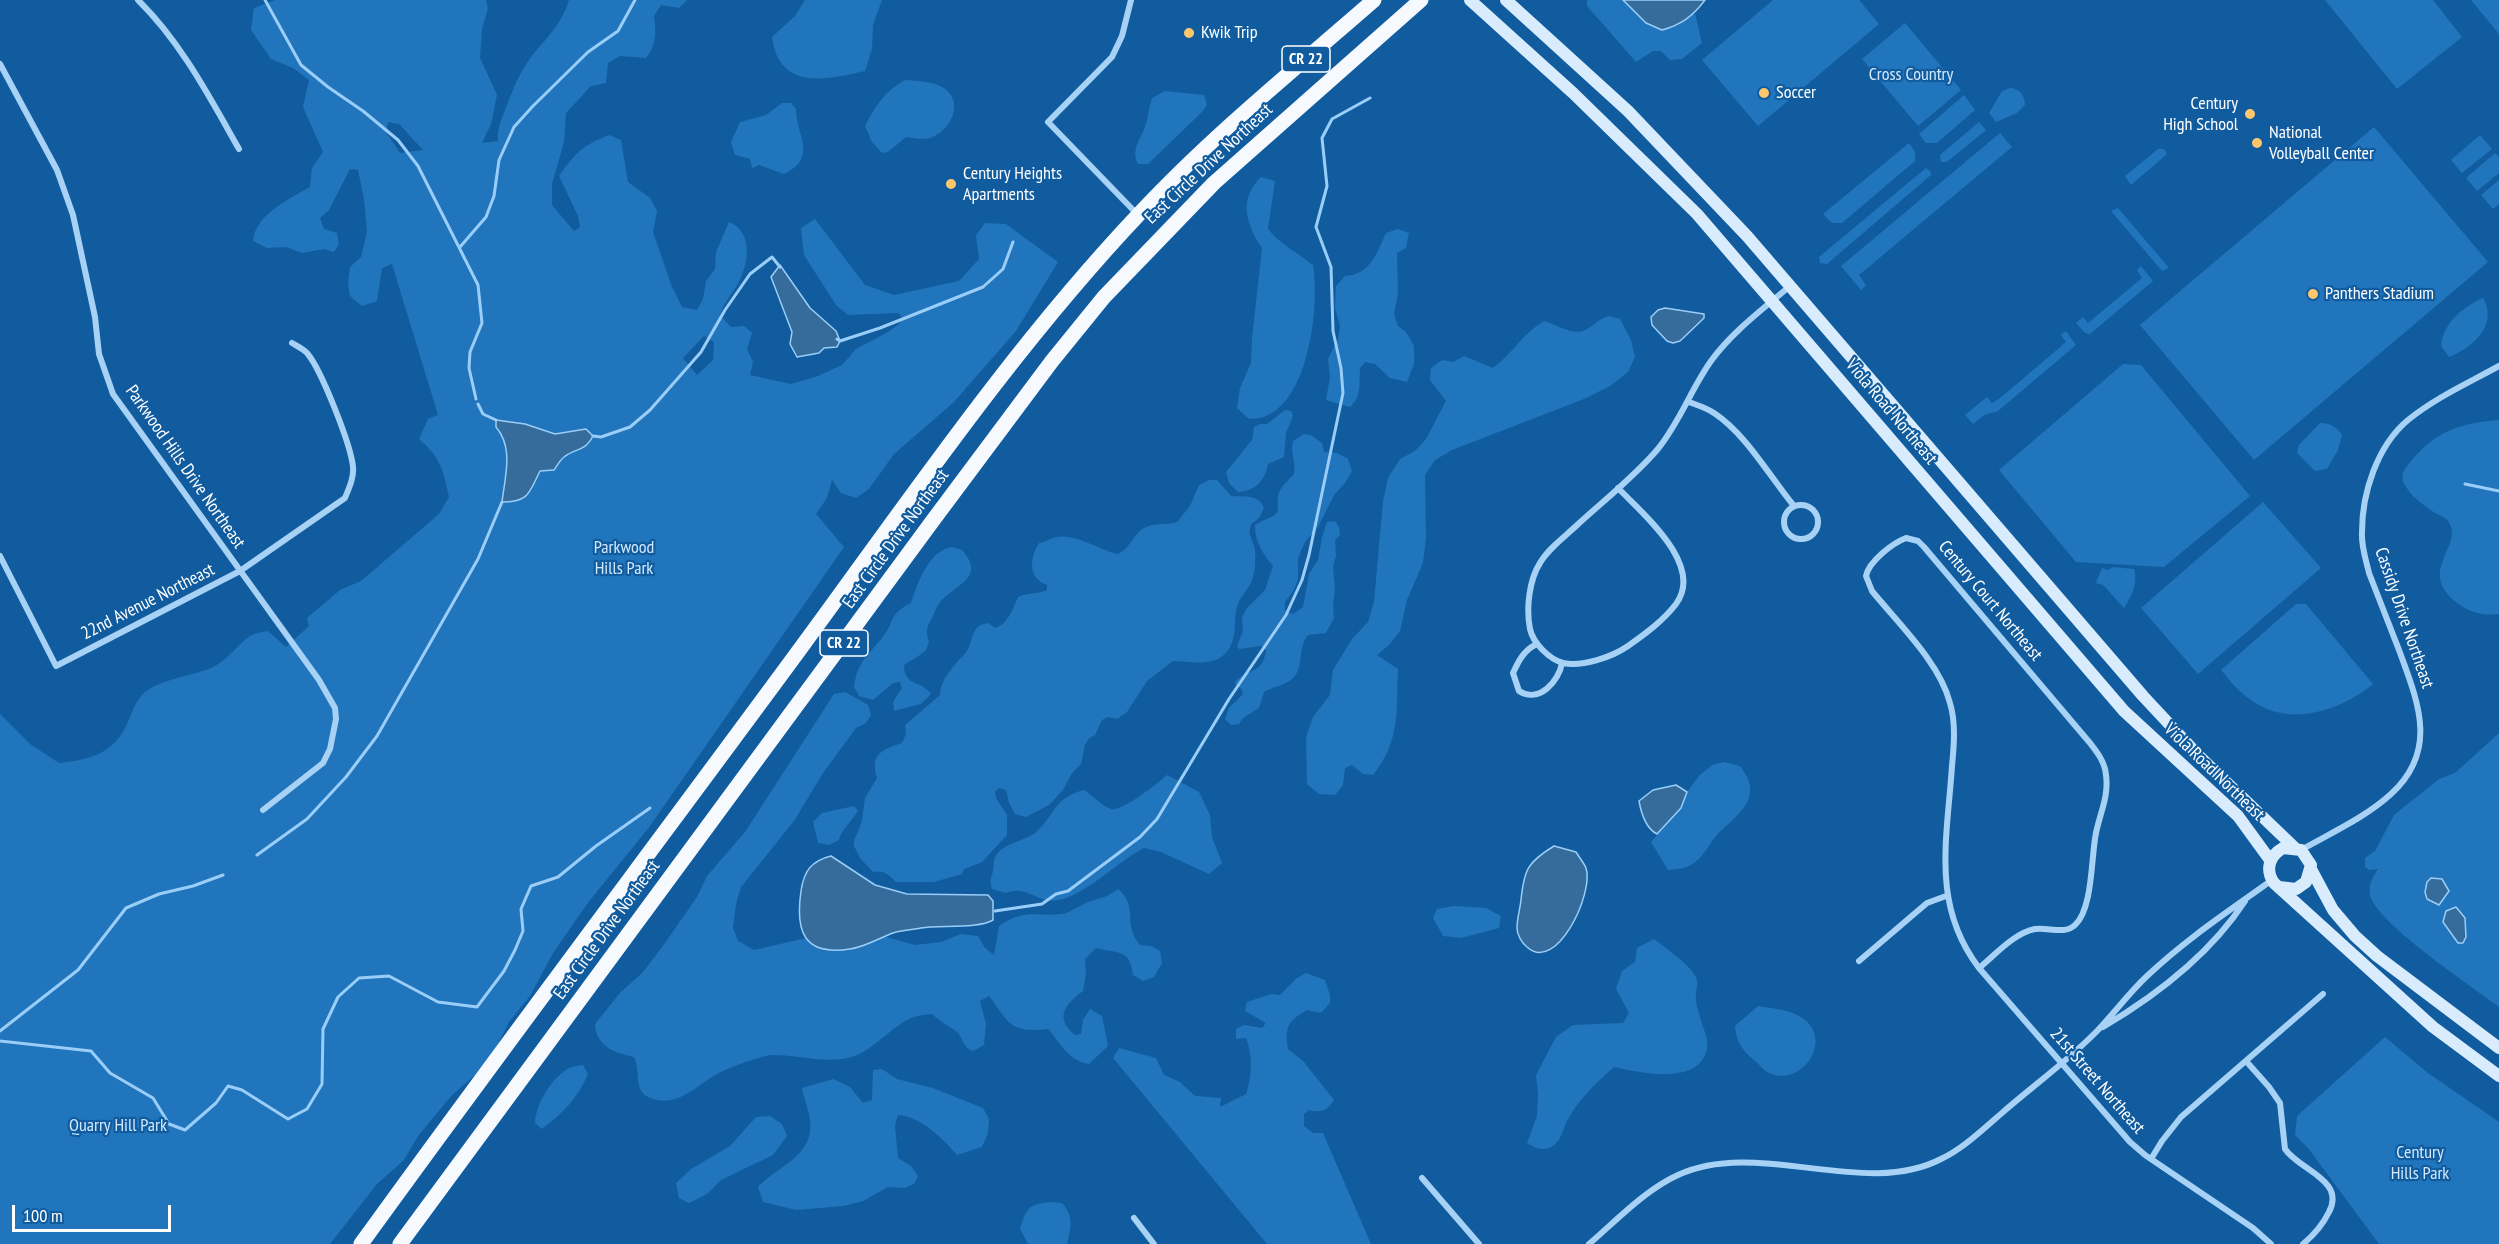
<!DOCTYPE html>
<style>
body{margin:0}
#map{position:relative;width:2499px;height:1244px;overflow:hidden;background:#115c9f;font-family:"PT Sans Narrow",sans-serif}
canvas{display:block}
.scale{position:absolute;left:12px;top:1205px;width:159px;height:27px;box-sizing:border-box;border:3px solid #fff;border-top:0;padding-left:8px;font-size:18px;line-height:21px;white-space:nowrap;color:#fff;-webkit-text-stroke:4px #115c9f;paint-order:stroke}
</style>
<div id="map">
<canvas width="2499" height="1244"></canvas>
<div class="scale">100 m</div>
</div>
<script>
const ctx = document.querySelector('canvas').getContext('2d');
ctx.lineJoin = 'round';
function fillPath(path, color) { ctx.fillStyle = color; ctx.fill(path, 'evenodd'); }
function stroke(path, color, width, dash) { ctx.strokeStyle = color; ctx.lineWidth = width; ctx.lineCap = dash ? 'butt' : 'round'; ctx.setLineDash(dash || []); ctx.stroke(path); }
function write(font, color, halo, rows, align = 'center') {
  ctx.font = font + ' "PT Sans Narrow",sans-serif'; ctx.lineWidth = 4.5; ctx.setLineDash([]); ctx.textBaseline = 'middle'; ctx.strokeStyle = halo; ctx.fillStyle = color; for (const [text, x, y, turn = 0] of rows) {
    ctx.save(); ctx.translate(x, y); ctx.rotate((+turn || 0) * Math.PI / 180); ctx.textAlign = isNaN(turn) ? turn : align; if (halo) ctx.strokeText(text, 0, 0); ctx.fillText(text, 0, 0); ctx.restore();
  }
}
fillPath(new Path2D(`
 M275,0H486L488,8L482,29L480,58L497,95L491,124L482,143L498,141C497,129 501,121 505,110C511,95 516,80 525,66C540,42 560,30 569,0H687L679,8L661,5L654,16C656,33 657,44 646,58L620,56L608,63L606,83L591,86L566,113L564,142L552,184V205L574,231L580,227L578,216L559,176C576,152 582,146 609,135L621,140L628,182L650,198L657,211L653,232L672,287L682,307L697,310L703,299L706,281L715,269L716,252L729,222C749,230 750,254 743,272C738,288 725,299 720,315L731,327L744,326L752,333L747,349L753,362L750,375L791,384L818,376L842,365L856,349L888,332L899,324L902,317L898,313L848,315L836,305L804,255L801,228L815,219L865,285L894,295L959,281L979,259L976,235L985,223L1006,224L1058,262L1016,331L953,403L894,454L869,489L856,498L841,493L832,480L827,498L816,514L844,547L650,826L587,904L553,953L530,996L509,1022L495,1050L474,1076L451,1096L418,1136L404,1160L377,1184L330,1244H0V714L30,744L59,763C87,760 111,755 125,728C131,717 133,705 142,695C156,680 192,676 211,668C227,661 236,646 250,636C255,633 262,632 268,631L286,647L309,626L307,618L340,590L361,581L439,514L449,497C443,470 441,458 419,439L428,419L438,415L392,264L382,268L377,301L362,306L350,296L348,283L350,267L361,257L367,232L364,199L358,170L350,169L329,210L320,218L324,229L337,233L339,244L334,252L324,249L302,253L286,247L267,248L253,241C255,215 289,199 310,187L312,168L323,152L303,107L309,80L293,68L271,59L251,30L254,8ZM388,122L399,124L423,150L400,153L386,132ZM704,336L714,342L713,360L697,375L683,358Z
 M805,0H882L873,25L872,49L865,71C826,80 779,91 772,37L795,16Z
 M1587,0H1623L1646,23L1677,26L1695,13L1702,43L1682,59L1670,60L1661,51H1653L1636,62L1587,6Z
 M1773,0H1859L1879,24L1758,126L1702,60Z
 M2325,0H2433L2462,37L2397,89Z
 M2471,0H2499V34Z
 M1905,23L1961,90L1918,126L1862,59Z
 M905,80C917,81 931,81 942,87C966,101 951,131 930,138C923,140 913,138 906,137L888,152L882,153L872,142L865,126C875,106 885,91 905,80Z
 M2010,88C2021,89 2024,95 2025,105L2017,113L1996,122L1989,113L2002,91Z
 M1165,91L1204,95L1207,105L1203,111L1148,164H1138C1131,150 1140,140 1145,127C1148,117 1149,107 1152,98Z
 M1964,95L1975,110L1937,143H1926L1919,134Z
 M782,103H791L796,109C796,135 819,157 784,174L759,165L752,168L750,159L735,155L731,142L740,122L766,115Z
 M1979,122L1986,130L1947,162H1941L1940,155Z
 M2374,127L2488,262L2254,460L2140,325Z
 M2000,133L2012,147L1859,275L1866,285L1861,290L1841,266Z
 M2480,135L2492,149L2462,173L2451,160Z
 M1909,143L1915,152V161L1842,223H1832L1823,214Z
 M2158,149H2164L2167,154L2131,185L2125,176Z
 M2495,153L2499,157V173L2477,191L2466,178Z
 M1926,168L1931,172V175L1827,264L1820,263L1819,257Z
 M1261,177L1275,181L1268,229C1281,245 1298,253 1313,265C1320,305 1309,403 1263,417C1259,419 1253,418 1249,419L1237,408L1240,388L1251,363L1252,338L1262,248C1246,224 1238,199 1261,177Z
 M2499,180V204L2493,209L2481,195Z
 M2118,208L2169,268L2162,271L2111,211Z
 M1398,229L1409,233L1406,248L1397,253L1398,293L1394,314L1398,326L1406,332L1414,346V364L1407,382L1390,378L1375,364L1365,362L1360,368C1359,383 1362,397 1350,407L1326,400L1330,377L1328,359L1338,339L1340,326L1335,308L1336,286L1345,276C1370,275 1377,253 1386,233Z
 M2141,266L2153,281L2090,334L2085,333L2076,323L2083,317L2088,323L2142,278L2137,270Z
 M2483,298C2499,325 2472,348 2449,357L2441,346C2443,323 2463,307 2483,298Z
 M1609,316L1620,319L1631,340L1635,357L1628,372L1610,386L1584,399L1452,450L1435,460L1425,475L1426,538L1423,563L1407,600L1400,631L1389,645L1377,655L1398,669C1396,711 1401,740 1373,775L1363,774L1352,765L1345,768L1343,785L1335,795L1319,794L1307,784L1306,737L1313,717L1330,695L1333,670L1352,639L1368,622L1374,602L1383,501L1388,478L1400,459L1415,451L1426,439L1446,401L1430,380L1431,368L1442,360L1453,362L1464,356L1493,368C1512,354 1523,333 1544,321C1555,324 1571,335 1583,331C1592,328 1597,319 1609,316Z
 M2066,331L2076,345L1998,411L1984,415L1973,424L1965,415L1987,397L1992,403L1999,399L2066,342L2061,335Z
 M2123,364L2141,365L2250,496L2164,567L2076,562L1999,470Z
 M1285,410L1291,411L1293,416L1286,433L1284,457L1268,464C1265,480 1256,491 1238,492L1229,483L1226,472L1252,440L1254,427L1260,424H1267Z
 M2499,420V614C2485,616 2472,613 2460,605C2412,571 2468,545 2447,520C2445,517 2439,515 2435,513C2425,506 2411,497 2405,485C2399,475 2404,470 2411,461C2436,431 2460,423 2499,420Z
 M2320,423C2328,422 2339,428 2342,435L2338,450L2327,469L2315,471L2297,453L2299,445Z
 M1304,434L1311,435L1322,443L1324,452L1337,453L1348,459L1352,471L1345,483L1334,495L1318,527L1305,542L1298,558V579L1294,590L1285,602V611L1293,614L1303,607L1309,574L1318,560L1322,537L1327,522L1335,521L1339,527L1340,535L1335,540L1336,556L1333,566L1335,588L1333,605L1334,618L1326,633L1308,635C1298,646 1304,663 1295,676C1288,685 1274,686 1264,692L1259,708L1243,718L1239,724L1231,725L1225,719L1229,708L1243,694L1241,688L1236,686L1235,682C1246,669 1263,675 1266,650L1260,646L1239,649L1237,646L1243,631L1242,617L1247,608L1265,590L1273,566C1263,554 1255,542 1255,525C1264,519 1271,519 1278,512C1277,489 1279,490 1294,474C1296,462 1290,451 1293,441Z
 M1209,480H1217L1231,496C1244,497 1259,494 1264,508L1259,518L1251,524C1248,535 1251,537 1254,546C1256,551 1255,559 1255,565C1253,590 1243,589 1237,607C1234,617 1236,625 1234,635C1227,670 1197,662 1173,661L1147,681L1127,712L1117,719L1108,717L1102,720L1095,735L1089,738L1085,745L1081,764L1072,773L1063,790L1049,805L1026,817L1015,814L1009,803L1006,790L999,788L995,792L996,798L1007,815V835L982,862L964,869L962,874L934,882H896C888,874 884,870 873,872L860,858L854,846V841L862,821L865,798L877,778C870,754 881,750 902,743L906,734L905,725L940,695C940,678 957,663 967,651C971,645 971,636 976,629C979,625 983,624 988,623L995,628C1008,624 1013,609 1018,597C1028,592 1036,595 1047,590V585C1027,578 1030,558 1039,543C1046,542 1051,538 1057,537C1073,533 1102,550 1117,554C1130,550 1132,535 1144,528C1155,522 1166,526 1177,522L1190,506L1199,485Z
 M2263,502L2321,568L2198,674L2141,608Z
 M952,547L962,550C984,575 962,582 944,598C937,603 936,611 932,618C927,627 925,631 929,641L926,650L920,655L904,665C904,687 922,680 931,694L921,704L894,711L893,702L902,688L900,682L893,683L873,700L859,696L854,687C857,663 867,656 882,638C896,621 887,615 911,603C917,584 929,550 952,547Z
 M2113,567L2134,569C2138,583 2132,596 2124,608L2103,585L2096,583L2102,568L2108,570Z
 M2296,604H2306L2373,684C2340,711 2289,728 2251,700C2239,692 2230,681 2221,670Z
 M845,692L868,705L871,715L866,723L856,728L823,773L794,821L741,887L736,904L733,928L738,941L754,950L815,936L876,934L915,945L941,942L961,934L978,936L985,948L994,955L999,926C1026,908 1034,917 1062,914C1069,913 1077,907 1084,904C1098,897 1104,900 1118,889C1139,906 1122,924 1140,945L1151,946L1160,951L1162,963L1154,977L1143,981L1133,975C1130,948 1118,954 1096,948L1085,959L1086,974L1083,991C1065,1004 1054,1018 1075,1035L1081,1034L1083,1020L1090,1009L1102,1016L1108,1046L1089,1064C1067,1060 1062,1044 1048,1029C1010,1033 1010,1024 989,996L980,1001L986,1024L984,1045L973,1051C962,1047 964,1039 957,1032C951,1027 939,1021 932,1014C926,1015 919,1015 914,1017C895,1023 878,1046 857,1055C830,1066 799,1054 771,1055C764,1056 755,1059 749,1061C740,1064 731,1067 723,1071C702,1080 683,1105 657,1100C630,1095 642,1072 634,1057C614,1053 596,1046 595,1024L620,993L643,972L665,943L697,897L707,876L745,832L834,694Z
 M2499,733V1007C2473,987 2376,923 2370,895C2368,884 2373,877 2378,869L2369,870L2365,867V858L2375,851L2394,815L2439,779L2455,773Z
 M1724,762L1740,766C1744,772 1750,779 1750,787C1752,809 1728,822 1716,836C1709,845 1702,859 1691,865C1684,869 1677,869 1668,870L1651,842L1681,808L1687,792L1699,776L1712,765Z
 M1167,775L1199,792L1210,815L1212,837L1222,863L1209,874L1161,852L1144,848C1118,861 1085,896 1058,900C1036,904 1028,884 1006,893L992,889C989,880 991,879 993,871C994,868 993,864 994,861C998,843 1022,843 1035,833C1055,816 1053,798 1084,790C1092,795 1102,806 1111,809C1122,812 1158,783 1167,775Z
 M854,806L858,811C852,821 841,830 839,840L829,845L818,843L813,822L822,813Z
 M1454,906L1486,908L1501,916L1499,928L1461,938L1443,936L1433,918L1437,909Z
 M1654,939C1665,948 1693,966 1697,980C1698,985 1696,989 1696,994C1695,1001 1698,1010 1700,1017C1702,1027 1709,1037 1707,1048C1701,1086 1640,1073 1614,1067C1596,1083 1578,1100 1567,1121C1562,1132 1561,1143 1549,1148C1540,1151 1534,1147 1527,1143L1537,1116L1538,1094L1536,1075L1556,1037L1573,1025L1623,1023L1629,1013L1616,989L1622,971L1635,962L1637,948Z
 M1306,973L1325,980L1330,995V1003L1321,1013L1307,1010C1287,1022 1285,1026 1288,1049L1304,1062L1334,1100C1327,1111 1321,1113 1309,1110L1304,1114V1126L1313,1133H1323L1371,1244H1267L1113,1058L1119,1048L1156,1058L1164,1075L1180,1082L1195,1096L1221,1098L1220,1107L1246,1094C1252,1076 1253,1056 1246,1038L1236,1039V1029L1244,1025L1262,1028L1266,1023L1245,1011L1247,1002L1271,994L1280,995L1297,978Z
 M1758,1006C1770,1008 1784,1009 1795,1014C1839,1033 1804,1089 1769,1073C1764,1071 1759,1064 1755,1061C1743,1051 1736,1042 1735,1026Z
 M2385,1037L2428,1073L2499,1122V1244H2379L2308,1148L2295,1135L2297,1116Z
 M583,1065L588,1074C578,1098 562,1114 542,1129L535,1123C536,1104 551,1078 569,1068C573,1066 579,1066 583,1065Z
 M882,1069L897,1079L933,1088L983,1108L989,1119L988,1133L982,1147L957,1155C942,1138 922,1117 898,1115L895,1125L898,1158L911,1166L918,1176L914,1184L905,1188L888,1187L863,1201L843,1206L796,1210L763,1202L758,1187C777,1166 815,1156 810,1120C809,1110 804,1099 802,1088L833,1079L850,1087L863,1103L872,1100L873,1070Z
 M770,1116L782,1124L787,1136L773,1155L721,1180L707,1194L689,1203L679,1198L676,1183L691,1169L730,1146L756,1117Z
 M1051,1202L1062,1203C1074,1216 1071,1228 1067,1244H1028L1020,1229C1026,1209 1028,1204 1051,1202Z`), '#2075bc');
const water = new Path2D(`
 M1623,0H1705C1693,16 1681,25 1662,30L1646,23Z
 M780,265L810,308L836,331L840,341L837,347L824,348L819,353L797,357L790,344L792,332L771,277Z
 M1665,308L1704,314V318L1680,341L1673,343L1667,341L1652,325L1651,317L1658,310Z
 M496,420L525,424L555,434L586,429L593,436C585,452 575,448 564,457C560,460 557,466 554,470L540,471C529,493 529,502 502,502C505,476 514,448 496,427Z
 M1676,785L1687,792L1681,808L1657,834C1645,828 1641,812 1639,801L1653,790Z
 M1554,846L1576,852C1579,857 1584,863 1586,868C1594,894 1556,974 1527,947C1522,943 1517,935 1517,928C1517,919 1520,909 1521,900C1524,869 1528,862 1554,846Z
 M831,856L875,885L907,894L988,895L993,901V920C979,929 940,925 921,928C912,930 902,930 893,933C879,938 865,947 850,949C804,956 795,932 801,891C804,871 811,861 831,856Z
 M2431,878L2442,879L2449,891L2439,905L2427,899L2425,892L2427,882Z
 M2456,907L2465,918L2466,937L2463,943H2458L2443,922L2446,911Z`);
fillPath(water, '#366c9c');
stroke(water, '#9acef8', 1.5);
stroke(new Path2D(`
 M265,0L301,65L328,87L363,111L398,140L418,166L478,285L482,323L470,352L469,368L476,399
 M460,247L486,217L494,196L499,160L514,127L533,106L588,52L618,31L635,0
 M837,339L840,341L880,328L983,287L1003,269L1013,242
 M478,404L483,414L496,420
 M593,436L601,437L630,427L650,410L701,352L725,310L750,274L772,257L780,267
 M2465,484L2499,491
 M257,855L307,819L346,777L377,736L478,559L502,502
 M995,911L1042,904L1056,894L1068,891L1140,837L1157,819L1229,699L1286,615L1302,580L1309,555L1343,393L1341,368L1333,331L1331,267L1316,227L1327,186L1322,138L1332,119L1370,98
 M0,1031L78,970L126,908L159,894L193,886L223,875
 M0,1041L91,1051L110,1073L153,1098L169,1124L185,1130L216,1103L228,1086L242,1090L288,1119L307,1109L322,1084L323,1029L338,997L359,978L389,976L438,1002L477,1007L504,971L515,950L523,931L521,909L531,886L558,877L596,846L650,808`), '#9acef8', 3);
stroke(new Path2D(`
 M138,0C181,42 210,98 239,149
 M1131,0L1122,36L1112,57L1048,122L1138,215
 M0,64L57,170L73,215L95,317L99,354L113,394L319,680L335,708L336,719L330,749L323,763L263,810
 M1689,402C1697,405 1707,408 1714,413C1746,434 1770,477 1794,506
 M1618,488C1642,513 1705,565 1676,604C1663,621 1645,634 1628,646C1612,657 1583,667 1563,663C1549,659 1533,643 1530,629C1526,609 1529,580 1540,563C1548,549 1563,538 1575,527C1602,502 1633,478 1657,450C1680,422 1691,389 1711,361C1732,332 1763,309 1790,286
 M1784 522a17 17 0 1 1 34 0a17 17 0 1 1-34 0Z
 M0,556L56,666L240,571L345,498C349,488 354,478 353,467C351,445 321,369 307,353C303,349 297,346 292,343
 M1537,644C1524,650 1519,660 1513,673L1519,691C1539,704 1559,681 1562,663
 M2301,850C2331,833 2366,817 2391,794C2439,750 2418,702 2399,650C2389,625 2379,599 2369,573C2366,560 2361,546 2362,532C2362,493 2377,446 2408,420C2435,398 2468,383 2499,366
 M1859,961L1927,903L1946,896
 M1979,968C1995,955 2014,933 2035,929C2048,927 2065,935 2075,925C2093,909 2091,856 2096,833C2100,813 2109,796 2106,775C2105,762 2097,752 2090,743L1924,547L1918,541L1906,538C1893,543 1869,561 1866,576L1872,591C1898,623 1940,663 1950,703C1956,723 1954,745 1952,766C1947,840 1931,905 1979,968L2130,1142L2145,1155L2253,1228L2271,1244
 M2103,1027C2157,995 2211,953 2245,901
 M2246,1061L2269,1087L2280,1103L2285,1149C2299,1170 2346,1180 2329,1212C2323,1224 2314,1235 2303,1244
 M2151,1159L2162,1141L2181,1117L2323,994
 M1422,1178L1479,1244
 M1134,1218L1154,1244
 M1589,1244C1617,1220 1645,1190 1678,1175C1758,1138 1864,1199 1941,1159C1964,1148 1983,1129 2002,1113C2034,1085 2069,1060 2098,1030C2115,1012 2129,993 2147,976C2186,939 2229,911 2272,880`), '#a8d2f5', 6);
stroke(new Path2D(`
 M1470,0L1573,93L1697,214L2124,711L2238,816L2270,860
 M1506,0L1628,111L1747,236L2143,696L2198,755L2295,848
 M2311,869L2333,910L2355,936L2377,956L2499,1048
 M2279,887L2296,889L2306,882L2311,865L2301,850L2283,848C2269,856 2265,870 2274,883L2433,1027L2499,1076`), '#d8ecfd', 12);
stroke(new Path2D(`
 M361,1244C506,1043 656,845 803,645C911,498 1015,345 1141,212C1213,135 1295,69 1374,0
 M400,1244L934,519L1052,361L1104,297L1214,183L1421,0`), '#f6faff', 15);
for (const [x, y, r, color] of [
 [1189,33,6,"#ffc76c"],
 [1764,93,6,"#ffc76c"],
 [2250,114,6,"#ffc76c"],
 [2257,143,6,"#ffc76c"],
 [951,184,6,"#ffc76c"],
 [2313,294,6,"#ffc76c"]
]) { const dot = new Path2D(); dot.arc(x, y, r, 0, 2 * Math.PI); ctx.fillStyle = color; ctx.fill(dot); stroke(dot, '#115c9f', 2); }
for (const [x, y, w] of [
 [1306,59,48],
 [844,643,48]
]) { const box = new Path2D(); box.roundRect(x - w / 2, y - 13, w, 26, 4.5); ctx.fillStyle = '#115c9f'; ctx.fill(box); stroke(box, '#fff', 1.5); }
write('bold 16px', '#fff', null, [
 ["CR 22",1306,59],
 ["CR 22",844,643]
]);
write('18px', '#fff', '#115c9f', [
 ["Kwik Trip",1201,33],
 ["Soccer",1776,93],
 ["Century",2238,104,"right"],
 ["High School",2238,125,"right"],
 ["National",2269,133],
 ["Volleyball Center",2269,154],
 ["Century Heights",963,174],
 ["Apartments",963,195],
 ["Panthers Stadium",2325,294]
], 'left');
write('18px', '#d1e9fe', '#115c9f', [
 ["Cross Country",1911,75],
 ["Parkwood",624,548],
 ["Hills Park",624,569],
 ["Quarry Hill Park",118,1126],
 ["Century",2420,1153],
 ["Hills Park",2420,1174]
]);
write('18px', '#fff', '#115c9f', [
 ["East Circle Drive Northeast",1209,164,-43],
 ["Viola Road Northeast",1891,412,50],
 ["Parkwood Hills Drive Northeast",185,467,55],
 ["East Circle Drive Northeast",896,539,-54],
 ["Century Court Northeast",1990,601,50],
 ["22nd Avenue Northeast",148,602,-27],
 ["Cassidy Drive Northeast",2404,618,71],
 ["Viola Road Northeast",2214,772,44],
 ["East Circle Drive Northeast",607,930,-54],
 ["21st Street Northeast",2097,1081,49]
]);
</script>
